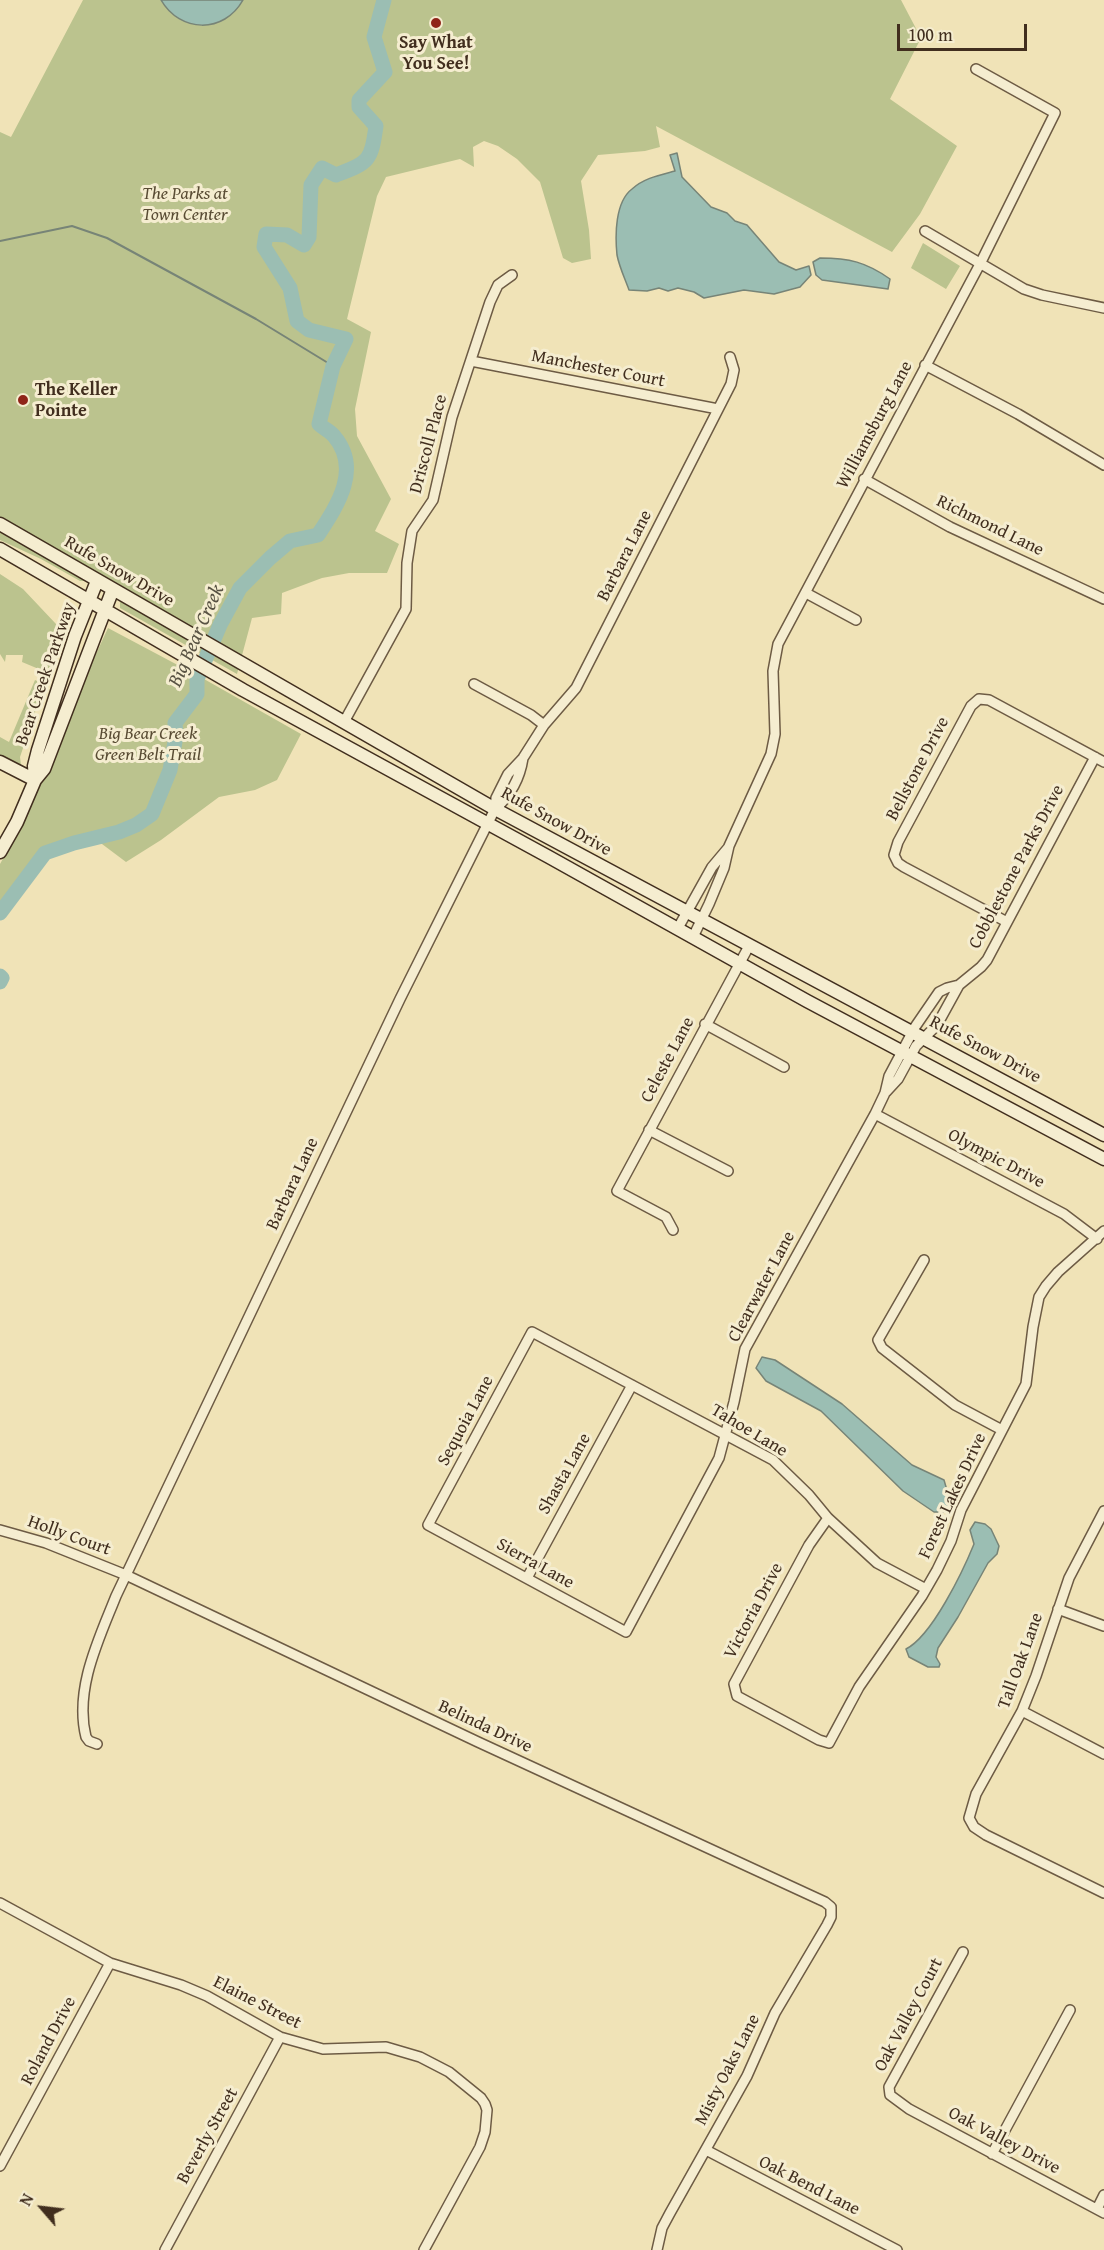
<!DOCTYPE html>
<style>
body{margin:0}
#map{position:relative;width:1104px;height:2250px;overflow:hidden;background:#f0e3b7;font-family:"Gentium Book Plus",serif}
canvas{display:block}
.north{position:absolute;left:12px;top:2178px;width:60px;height:60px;-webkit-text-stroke:4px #f5edd0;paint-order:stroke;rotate:298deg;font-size:16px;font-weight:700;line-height:24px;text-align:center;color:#412e1e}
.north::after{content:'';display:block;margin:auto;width:21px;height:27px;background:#412e1e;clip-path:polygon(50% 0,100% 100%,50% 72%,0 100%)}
.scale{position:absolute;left:897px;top:24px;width:130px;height:27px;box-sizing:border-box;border:3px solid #412e1e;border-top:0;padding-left:8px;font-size:18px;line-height:21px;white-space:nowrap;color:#412e1e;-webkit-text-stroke:4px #f5edd0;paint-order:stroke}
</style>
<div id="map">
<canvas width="1104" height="2250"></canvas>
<div class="north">N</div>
<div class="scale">100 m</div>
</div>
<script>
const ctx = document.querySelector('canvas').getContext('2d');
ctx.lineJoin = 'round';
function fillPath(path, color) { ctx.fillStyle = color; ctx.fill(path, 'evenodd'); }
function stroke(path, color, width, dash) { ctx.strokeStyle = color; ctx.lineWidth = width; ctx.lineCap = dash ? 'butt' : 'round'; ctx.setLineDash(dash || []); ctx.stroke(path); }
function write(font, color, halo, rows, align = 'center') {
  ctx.font = font + ' "Gentium Book Plus",serif'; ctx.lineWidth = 6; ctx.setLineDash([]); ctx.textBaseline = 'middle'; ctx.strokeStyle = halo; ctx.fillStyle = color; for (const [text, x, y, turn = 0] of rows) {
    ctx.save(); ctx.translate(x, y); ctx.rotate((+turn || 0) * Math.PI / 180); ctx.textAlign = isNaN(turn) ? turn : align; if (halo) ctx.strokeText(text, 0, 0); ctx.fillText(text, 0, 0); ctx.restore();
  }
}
fillPath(new Path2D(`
 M83,0H901L921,38L890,99L957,146L920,214L892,252L656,126L660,147L645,151L598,155L581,181L589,230L591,259L572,263L563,258L540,182L517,159L498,146L484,141L473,147L474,167L460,159L386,177L377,196L347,319L371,332L355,409L357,436L391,499L375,531L399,544L387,573H349L322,578L282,593L281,614L252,618L237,674L120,608V601L85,581H80L41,559L0,540V132L11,137Z
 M923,243L960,266L946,289L911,268Z
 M0,574L23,589L56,624L60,634L52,667L46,672L22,662L23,655H6L5,662L0,654Z
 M108,628L204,679L301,734L277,780L255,790L219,797L161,840L126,862L94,838L45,853L0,913V864L26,817L83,682Z
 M35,680L48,686L38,703L20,757L21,765H16L0,759V737L9,742Z`), '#bbc38e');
const water = new Path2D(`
 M161,0H243C224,34 180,33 161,0Z
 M677,153L682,177L711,207L727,213L735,221L747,225L779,262L796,270L809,266L811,275L800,287L774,294L744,290L704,298L694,292L678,288L668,291L659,288L647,291L629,290C625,279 619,266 617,255C615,235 615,202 632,189C644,178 660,175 675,171L670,155Z
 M820,258C849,258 866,262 890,279L888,289L822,280L816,275L813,262Z
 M762,1357L775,1360L842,1404L912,1465L944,1480L951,1504L944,1512H934L903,1491L821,1411L766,1381L756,1368Z
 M975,1522L985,1524L991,1529L999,1546L997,1554L988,1563L958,1617L938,1648L936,1657L940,1664L939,1667H928L909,1657L906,1649C932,1636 963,1571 974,1544L970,1530Z`);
fillPath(water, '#9bbeb3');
stroke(water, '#778477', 1.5);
stroke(new Path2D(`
 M0,241L72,226L107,238L256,319L333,366`), '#778477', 2);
stroke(new Path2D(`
 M0,913L45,853L74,843L119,832L136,825L152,814L170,770L176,736L175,723L197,694V679L220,625L240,588L270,558L290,541L318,535C337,506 362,469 334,436C330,431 324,429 319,424L333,366L346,339L309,330L297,321L290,288L264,247L266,234L287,235L304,245L309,237L311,185L322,168L336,175C369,162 371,162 376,126L359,107V100L385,72L374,37L384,0
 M0,976L2,978L0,982`), '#9bbeb3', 15);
const street = new Path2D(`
 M925,231L1024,289L1042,295L1104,308
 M471,361L718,409
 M925,365L1018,414L1104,465
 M864,479L950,527L1104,599
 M806,593L856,620
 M474,684L531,715L544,725
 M344,722L406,609L407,563L412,531L433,500L452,417L490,302L498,285L512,275
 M495,809L496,798L508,774L523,758L544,725L576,688L731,384L734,370L730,357
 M1007,922L904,867L898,863L894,855L898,842L971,706L979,699L989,700L1104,762
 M678,928L712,867L728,848
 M693,937L709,904L724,868L729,846L771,754L775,734L773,671L778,644L980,264L1055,113L976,69
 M705,1024L784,1067
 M886,1092L898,1079L916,1046L937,1025L959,985L981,967L987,960L1095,757
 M875,1114L1064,1214L1097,1239
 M649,1130L728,1171
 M673,1230L666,1217L617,1191L749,946
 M924,1260L878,1340L882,1348L955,1405L1002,1430
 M1104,1511L1069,1578L1036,1676L1022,1711L976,1794L969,1818L974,1827L986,1835L1104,1893
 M828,1518L809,1545L734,1684L737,1696L819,1740L829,1743L859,1687L922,1596L937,1570L951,1541L961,1510L1026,1384L1033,1327L1039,1297L1046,1286L1058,1272L1104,1231
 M0,1530L46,1543L126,1575L478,1742L825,1902L831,1907V1917L827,1925L775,2013L747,2076L670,2213L662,2228L657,2250
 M527,1578L632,1385
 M926,1589L877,1563L828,1518L809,1495L773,1460L532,1332L428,1525L626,1632L719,1458L734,1402L745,1349L875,1114L885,1093L889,1076L915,1027L939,992L947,988L959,985
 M1058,1609L1104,1626
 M1022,1711L1104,1754
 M97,1744L89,1741L86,1737C74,1689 99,1639 116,1596L400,999L495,809C510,796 520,778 523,758
 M0,1903L110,1963L181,1985L207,1996L280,2037L323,2049L386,2047L420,2057L449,2072L481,2098L485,2104L487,2110L485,2132L480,2147L424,2250
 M963,1952L889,2087L890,2095L909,2109L1104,2213
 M706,2150L897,2250
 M992,2154L1070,2010
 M0,2166L110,1963
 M1097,2209L1104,2195
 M165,2250L280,2037`);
const secondary = new Path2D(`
 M0,524L495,809L1104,1135
 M0,549L243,690L549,857L807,1001L1104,1159
 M0,762L35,780
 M35,780L34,766L38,750L75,636L97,581
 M0,852L17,822L35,780L44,769L113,589`);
stroke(street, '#6d5b44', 12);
stroke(secondary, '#412e1e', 15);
stroke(street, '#f5edd0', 9);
stroke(secondary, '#f5edd0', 12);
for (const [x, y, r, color] of [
 [436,23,6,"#8f2418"],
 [23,400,6,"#8f2418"]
]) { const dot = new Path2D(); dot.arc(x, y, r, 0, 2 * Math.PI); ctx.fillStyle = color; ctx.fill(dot); stroke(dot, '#f5edd0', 2); }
write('bold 18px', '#412e1e', '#f5edd0', [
 ["Say What",436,43],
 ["You See!",436,64],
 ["The Keller",35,390,"left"],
 ["Pointe",35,411,"left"]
]);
write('italic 18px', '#594c34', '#f5edd0', [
 ["The Parks at",185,194],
 ["Town Center",185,215],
 ["Big Bear Creek",148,734],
 ["Green Belt Trail",148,755]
]);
write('18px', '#412e1e', '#f5edd0', [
 ["Manchester Court",598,369,11],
 ["Williamsburg Lane",875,425,-62],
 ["Driscoll Place",429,444,-75],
 ["Richmond Lane",990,526,26],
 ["Barbara Lane",625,556,-63],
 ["Rufe Snow Drive",119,572,30],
 ["Bear Creek Parkway",46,674,-71],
 ["Bellstone Drive",918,769,-62],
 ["Rufe Snow Drive",556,822,29],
 ["Cobblestone Parks Drive",1017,867,-62],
 ["Rufe Snow Drive",985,1050,28],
 ["Celeste Lane",668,1060,-62],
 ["Olympic Drive",996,1159,28],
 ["Barbara Lane",293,1184,-65],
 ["Clearwater Lane",762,1287,-62],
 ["Sequoia Lane",466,1421,-62],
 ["Tahoe Lane",749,1431,31],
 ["Shasta Lane",565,1474,-61],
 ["Forest Lakes Drive",953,1496,-65],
 ["Holly Court",69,1536,20],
 ["Sierra Lane",535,1564,29],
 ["Victoria Drive",754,1611,-62],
 ["Tall Oak Lane",1021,1661,-70],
 ["Belinda Drive",485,1727,25],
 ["Elaine Street",257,2003,27],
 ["Oak Valley Court",909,2015,-62],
 ["Roland Drive",49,2041,-62],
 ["Misty Oaks Lane",728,2070,-63],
 ["Beverly Street",208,2136,-61],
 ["Oak Valley Drive",1004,2141,28],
 ["Oak Bend Lane",809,2186,27]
]);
write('italic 20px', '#585243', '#f5edd0', [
 ["Big Bear Creek",197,636,-66]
]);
</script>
